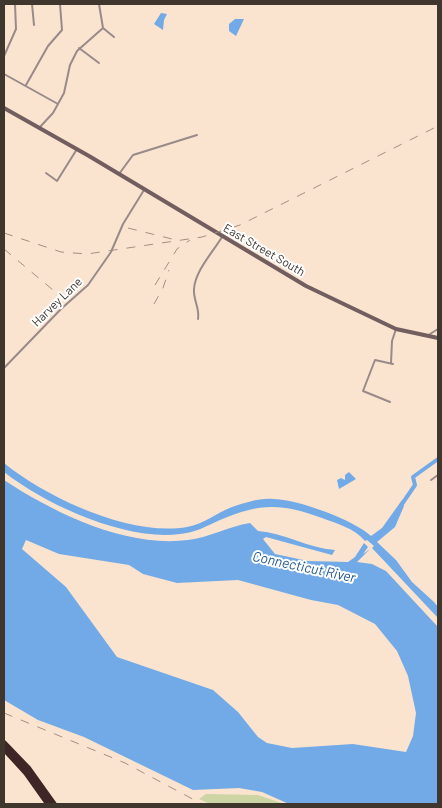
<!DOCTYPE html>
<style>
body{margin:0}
#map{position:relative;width:442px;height:808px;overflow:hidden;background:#fbe4cf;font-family:Barlow,sans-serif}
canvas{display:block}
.frame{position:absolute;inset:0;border:5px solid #3f362e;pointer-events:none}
</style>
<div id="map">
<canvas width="442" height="808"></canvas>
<div class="frame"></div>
</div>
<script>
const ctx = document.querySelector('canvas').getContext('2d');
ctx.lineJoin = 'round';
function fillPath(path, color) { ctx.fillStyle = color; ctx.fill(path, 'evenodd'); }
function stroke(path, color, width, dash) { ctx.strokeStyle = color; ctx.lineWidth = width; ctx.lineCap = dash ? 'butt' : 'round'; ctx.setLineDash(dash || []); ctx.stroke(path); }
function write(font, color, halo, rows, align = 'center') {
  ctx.font = font + ' Barlow,sans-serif'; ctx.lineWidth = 4; ctx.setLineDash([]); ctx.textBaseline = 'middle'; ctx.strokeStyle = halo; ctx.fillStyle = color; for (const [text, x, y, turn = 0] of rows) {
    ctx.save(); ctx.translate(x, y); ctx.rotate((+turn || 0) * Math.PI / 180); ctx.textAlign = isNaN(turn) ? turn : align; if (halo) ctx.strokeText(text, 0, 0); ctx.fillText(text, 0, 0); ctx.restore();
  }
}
fillPath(new Path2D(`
 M206,794L258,795L284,804H210L199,799Z`), '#ccd5a3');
fillPath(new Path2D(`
 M161,13L167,14L164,20L163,30L154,24Z
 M235,19H244L236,36L229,31V24Z
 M4,463C47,498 131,537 187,527C204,524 216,513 232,507C245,503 259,498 273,499C297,499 354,520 371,536L382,528L402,500L404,506L395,527L377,542L396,560L412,582L434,602L438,607V618L372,548L374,546L367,540L365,541C354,528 338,524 322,518C281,503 260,503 220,520C207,526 194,533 180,534C125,541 46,505 4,472Z
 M349,472L356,479L339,489L337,480L341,478L345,480V475Z
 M4,480C54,513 126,548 188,540C208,538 229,526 250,523L258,531C284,533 308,548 335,550L332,555L266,537L263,539L275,554L308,561L348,562L355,557L364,543L368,547L363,554L370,549L357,562L372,564L386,571L438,627V804H289L262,792L239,788L193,790L84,737L38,720L4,700ZM26,540L59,554L129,565L143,574L177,583L238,580L311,600L338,605L375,624L397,651L408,676L416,713L413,736L406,752L353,744L292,748L267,743L258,737L238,712L213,690L117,657L66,587L22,549Z`), '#71aae7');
stroke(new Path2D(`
 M402,504L415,485L413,477L438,459`), '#71aae7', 4);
stroke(new Path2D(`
 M32,4L34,25
 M99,4L103,28
 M103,28L114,37
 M79,48L99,63
 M4,56L16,29L15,4
 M4,74L58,104
 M26,85L48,46L62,30L60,4
 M39,128L53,113L64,93L70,65L77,51L103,28
 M46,173L57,181L77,149
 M119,174L133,155L197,135
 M198,319C200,308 193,300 194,289C195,271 213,252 222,237
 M430,334L438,329
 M391,363L392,341L396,329
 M4,368L61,309L88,285L111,252L123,224L144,190
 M390,402L363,391L375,360L393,364
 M431,480L438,475`), '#998a8a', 2);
stroke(new Path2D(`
 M4,108L89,156L306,286L396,329L438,338`), '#725e5e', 4);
stroke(new Path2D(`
 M4,743L29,769L54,804
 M4,749L26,773L48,804`), '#3e2526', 5.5);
stroke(new Path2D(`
 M128,228L172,239
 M4,233L61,252L87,254L202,237L240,225L438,126
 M4,249L53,290
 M155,285L177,249L190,240
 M154,304L163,288L169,270
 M4,713L125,763L202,804`), '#a09081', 1, [9, 9]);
write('12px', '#3f362e', '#fff', [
 ["East Street South",264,250,30],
 ["Harvey Lane",57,302,-44]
]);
write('italic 14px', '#1e5891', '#fff', [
 ["Connecticut River",304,567,12]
]);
</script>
